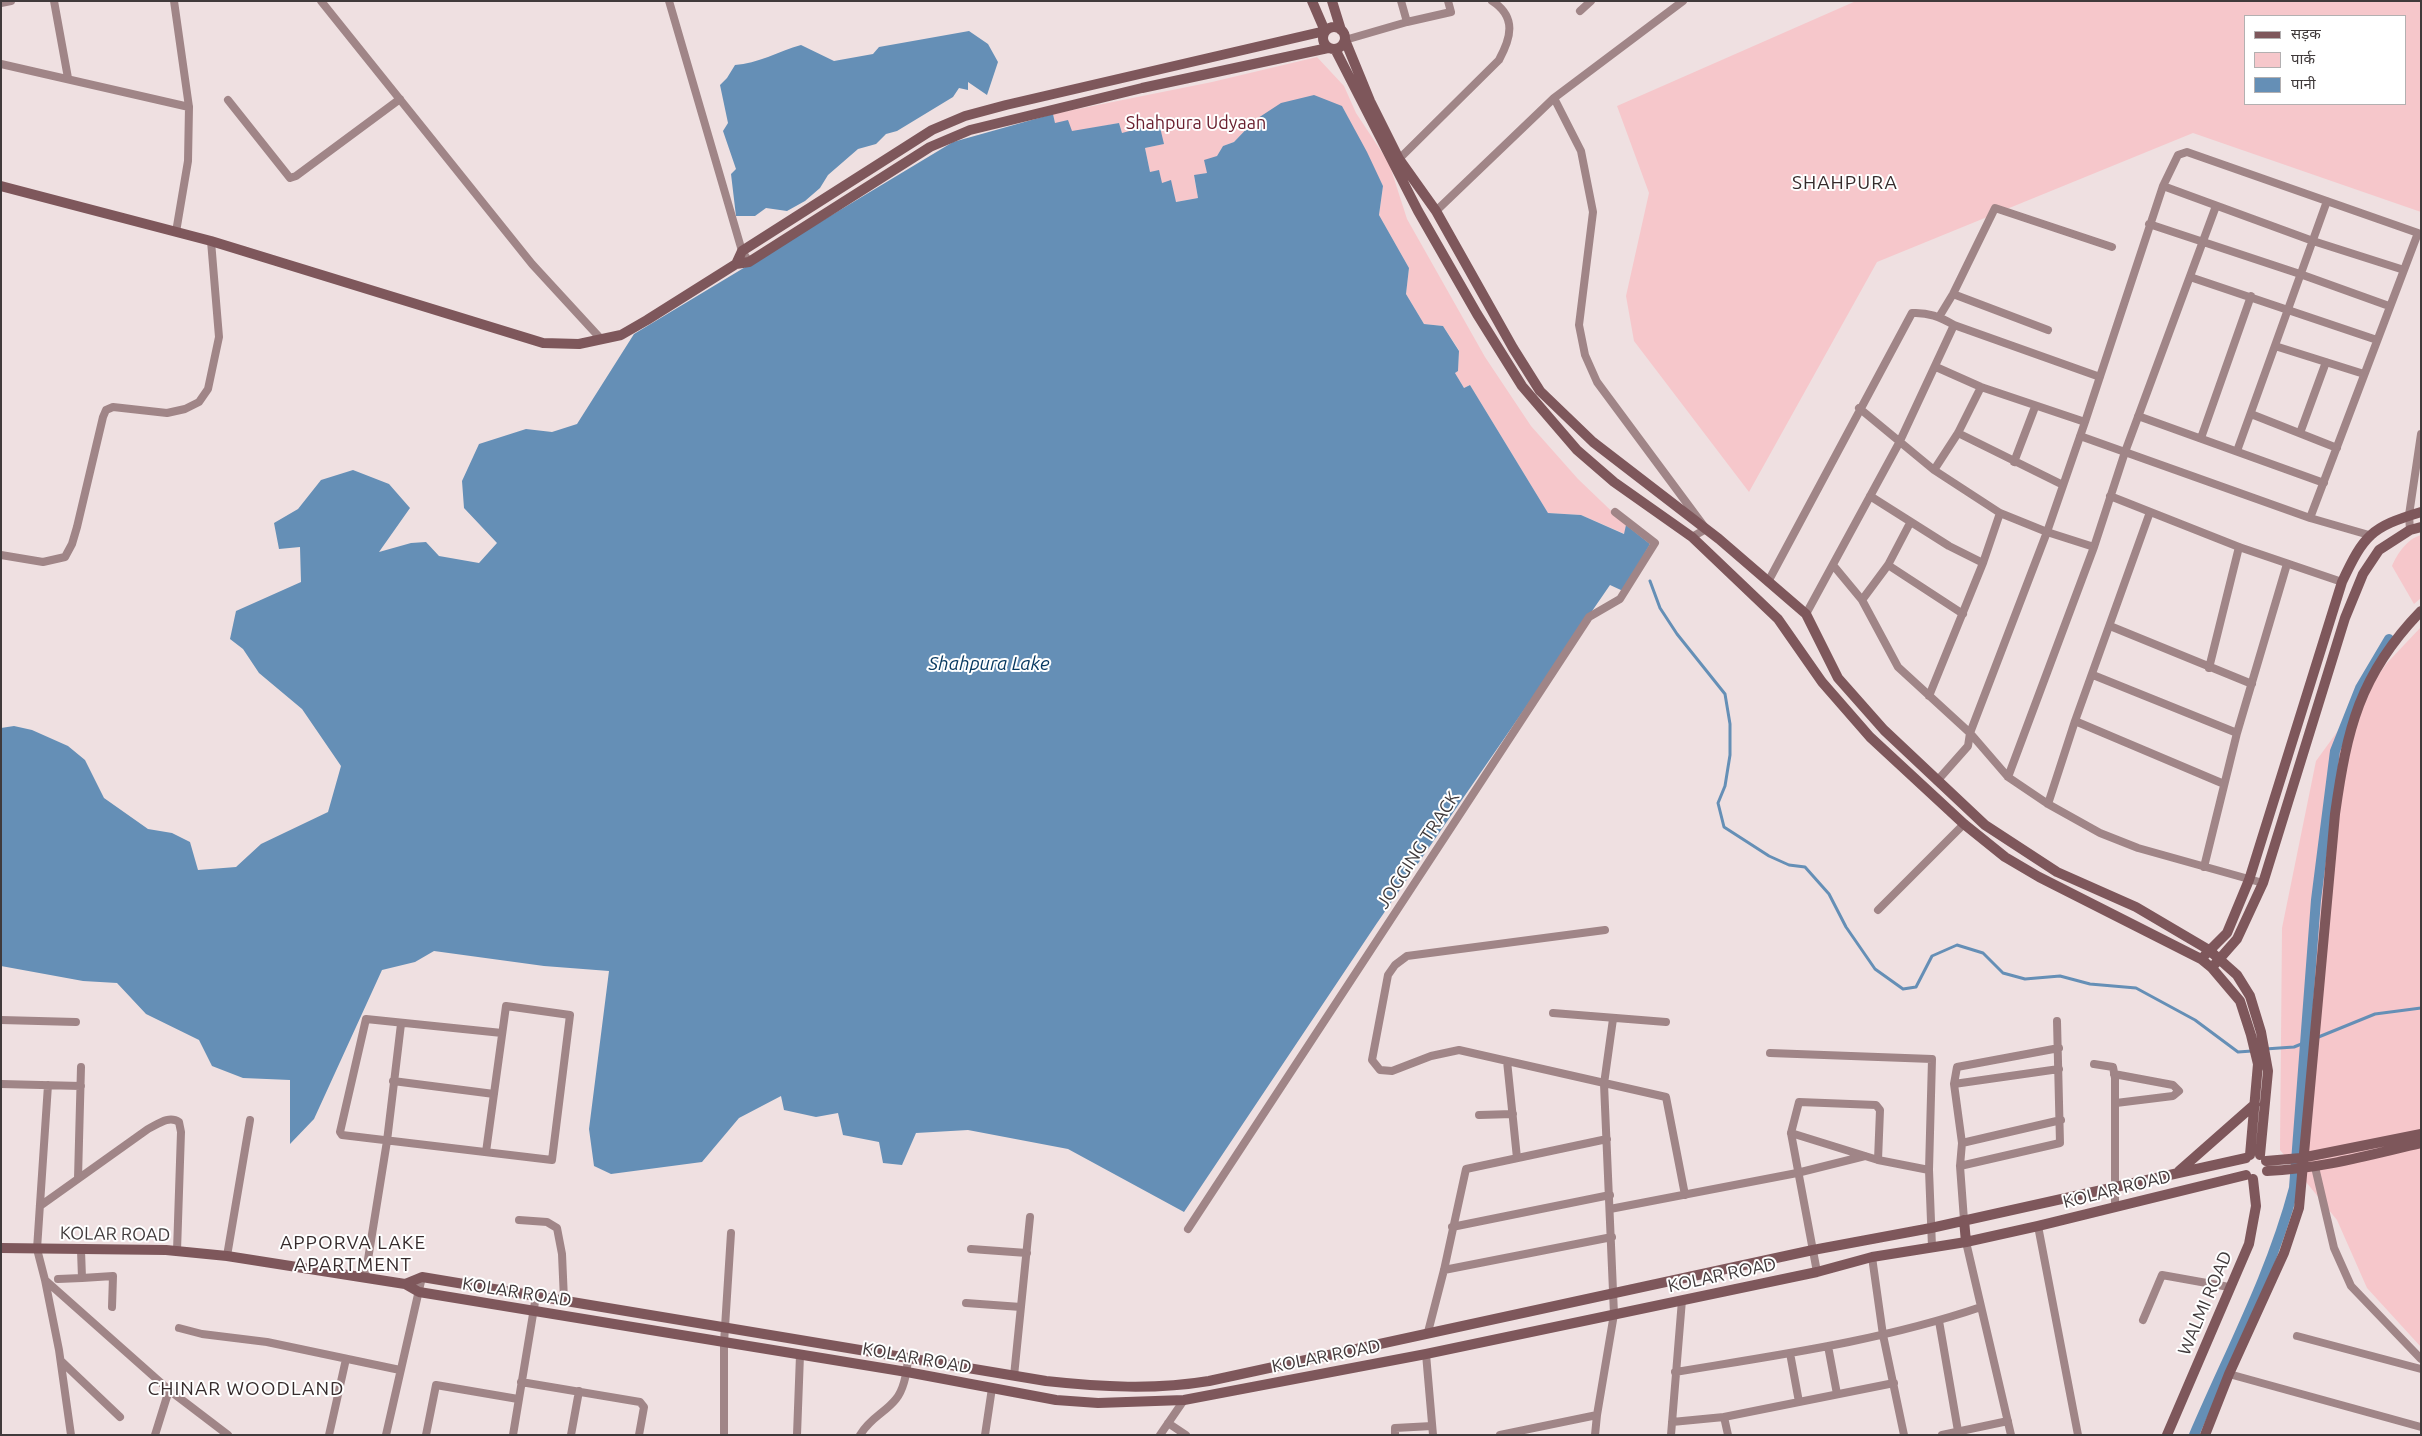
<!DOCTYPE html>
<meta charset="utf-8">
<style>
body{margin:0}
#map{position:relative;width:2422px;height:1436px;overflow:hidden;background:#efe0e1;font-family:Ubuntu,"Noto Sans Devanagari",sans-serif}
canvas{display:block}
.frame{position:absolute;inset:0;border:2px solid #403a3b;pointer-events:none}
.legend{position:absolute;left:2244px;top:15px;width:162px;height:90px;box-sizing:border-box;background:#fff;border:1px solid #b3b0b1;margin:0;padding:6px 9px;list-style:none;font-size:15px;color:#403a3b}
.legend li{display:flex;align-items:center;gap:10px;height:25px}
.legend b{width:25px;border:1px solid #b3b0b1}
</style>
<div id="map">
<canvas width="2422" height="1436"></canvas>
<div class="frame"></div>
<ul class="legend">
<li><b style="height:6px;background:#7e575b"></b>सड़क</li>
<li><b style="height:14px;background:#f6c7cb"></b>पार्क</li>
<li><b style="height:14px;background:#658fb6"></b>पानी</li>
</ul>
</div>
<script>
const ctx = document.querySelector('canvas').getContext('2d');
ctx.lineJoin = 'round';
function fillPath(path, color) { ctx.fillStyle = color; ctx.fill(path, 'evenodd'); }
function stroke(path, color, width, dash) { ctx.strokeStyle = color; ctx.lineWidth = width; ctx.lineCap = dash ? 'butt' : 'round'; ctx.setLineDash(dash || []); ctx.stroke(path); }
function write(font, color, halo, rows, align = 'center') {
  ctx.font = font + ' Ubuntu,sans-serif'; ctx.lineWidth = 4; ctx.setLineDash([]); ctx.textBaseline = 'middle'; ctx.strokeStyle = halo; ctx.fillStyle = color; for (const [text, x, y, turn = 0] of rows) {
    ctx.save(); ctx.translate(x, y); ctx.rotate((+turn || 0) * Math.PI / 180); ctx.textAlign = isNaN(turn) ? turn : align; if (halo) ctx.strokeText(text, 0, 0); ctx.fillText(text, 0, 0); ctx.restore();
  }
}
fillPath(new Path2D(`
 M1856,1H2421V212L2193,133L1877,262L1749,492L1634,341L1626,296L1649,193L1617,106ZM2246,16H2406V104H2246Z
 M1317,57L1344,86L1356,113L1389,163L1407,219L1485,357L1531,426L1578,479L1626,525L1625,534L1581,515L1548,513L1470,385L1464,388L1455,373L1458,371L1459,350L1443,326L1424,324L1406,294L1409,268L1379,215L1383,186L1342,106L1255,120L1234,142L1223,146L1207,173L1194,176L1198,198L1176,202L1150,172L1145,148L1163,144L1122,133L1119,123L1072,132L1055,123L1053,114L1212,82Z
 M2421,535V598L2414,604L2392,566C2397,554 2407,539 2421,535Z
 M2421,627V1347L2367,1288L2337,1220L2280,1150L2282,928L2316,761L2387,663Z`), '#f6c7cb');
fillPath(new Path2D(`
 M969,31L988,44L998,62L987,95L968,82V90L959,88L953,97L897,131L886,134L876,144L858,149L828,175L820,188L805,201L787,211L766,208L755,216H736L731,174L736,169L723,131L728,123L720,85L727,78L735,65C757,64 779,51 801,45L834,61L873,54L879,47Z
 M1314,95L1342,106L1367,152L1383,186L1379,215L1409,268L1406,294L1424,324L1443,326L1459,351L1458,371L1455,373L1464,388L1470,385L1548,513L1581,515L1624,534L1626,525L1650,544L1623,591L1610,585L1377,923L1184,1212L1068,1149L968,1130L916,1133L902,1165L883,1163L879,1142L843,1135L838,1113L816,1117L784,1110L781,1096L739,1118L702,1162L611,1174L594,1166L589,1129L609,971L544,966L434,951L415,962L382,970L314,1119L290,1144V1080L243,1078L212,1066L199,1040L146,1014L117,983L83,981L1,966V728L14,726L32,730L68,746L85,760L104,798L148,829L172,833L190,842L198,870L236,867L261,844L328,812L341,766L302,709L259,673L243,649L230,639L236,611L301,582L300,547L279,549L274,523L298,509L321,480L353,470L389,484L410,508L379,552L411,543L426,542L439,556L479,563L497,543L464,508L462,481L479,444L526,429L552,432L577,424L634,334L953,142L1053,114L1055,123L1068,120L1072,131L1119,123L1122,133L1159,123L1164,144L1145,148L1150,172L1159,170L1162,183L1171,180L1176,202L1198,198L1194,175L1207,173L1204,160L1217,156L1223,146L1234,142L1255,120L1281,103Z`), '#658fb6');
stroke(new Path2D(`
 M1650,581L1660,608L1677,634L1725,694L1730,724V755L1725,786L1718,803L1724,827L1769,856L1789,865L1805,867L1829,894L1846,927L1875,969L1903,989L1916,987L1932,956L1957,945L1983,953L2003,973L2025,979L2060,976L2090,984L2136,988L2195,1020L2238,1052L2252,1051
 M2265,1049L2294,1047L2375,1014L2421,1008`), '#658fb6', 3);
stroke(new Path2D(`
 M2194,1435C2229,1353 2271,1275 2294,1188L2316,900L2335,751L2360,688L2389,639`), '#658fb6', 10);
stroke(new Path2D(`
 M54,1L68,78
 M174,1L189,107L188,161L176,232
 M321,1L532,264L601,339
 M669,1L742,251L749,262
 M1401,1L1407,22
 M1,3L11,1
 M1580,11L1591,1
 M1345,40L1407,22L1451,12L1448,1
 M1,64L189,107
 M1554,98L1581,151L1593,212L1579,325L1585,355L1597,382L1706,529L1692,537
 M228,100L290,178L296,176L400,99
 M1399,159L1499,60C1511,38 1517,17 1492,1
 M2163,186L2313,241L2404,270
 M1436,211L1554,98L1683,1
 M2149,224L2300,274L2389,306
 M2190,277L2377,340
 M1953,294L2048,330
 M1939,317L1953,294L1995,208L2112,247
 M2275,346L2364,374
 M1936,367L1981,387L2085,422
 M1859,408L1934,470L2000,513L2047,532L2094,547
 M2251,414L2337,448
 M2138,416L2324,483
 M1958,433L2063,485
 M2300,433L2326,362
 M2080,436L2310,518L2369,535
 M2201,438L2251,296
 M2237,451L2327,201
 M2014,462L2035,407
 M1934,470L1958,433L1981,387
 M1870,496L1949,546L1983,563
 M2110,496L2239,547L2342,582
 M2410,530L2409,515L2421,434
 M1,555L43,562L65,557L72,544L77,527L103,417L106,410L113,407L167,413L185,409L199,402L208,389L219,337L211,241
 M1833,565L1862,600L1898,667L1970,733L2008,777L2048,804L2100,833L2138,848L2263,883
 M1888,565L1963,614
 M1769,580L1912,313C1928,312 1940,317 1954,325L2100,377
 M1862,600L1888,565L1910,523
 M1806,614L1899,443L1954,325
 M2110,626L2252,684
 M2209,668L2239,547
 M2093,675L2237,733
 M1929,696L1983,563L2000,513
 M2075,721L2224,784
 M2008,777L2094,547L2125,452L2216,206
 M1937,781L1968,746L1970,733L2047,532L2085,422L2163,186L2178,155L2187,152L2418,233L2310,518
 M2048,804L2075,721L2150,512
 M2204,867L2237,733L2287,564
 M1878,910L1964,824
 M1605,930L1407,956L1395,965L1388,975L1372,1060L1380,1070L1392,1071L1431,1056L1459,1050L1666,1097L1685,1195
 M1553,1013L1666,1022
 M1,1020L76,1022
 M1770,1053L1932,1059L1929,1170L1932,1247
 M1507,1061L1517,1158
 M2094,1064L2113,1067L2115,1078V1206
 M2114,1074L2173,1085L2179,1091L2173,1096L2116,1103
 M393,1081L494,1094
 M1,1084L81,1086
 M1954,1084L2059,1069
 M48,1085L37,1249L45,1280L169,1390L228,1435
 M1479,1115L1513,1114
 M1791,1133L1799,1102L1876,1105L1880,1110L1878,1160
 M1962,1143L2061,1120
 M486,1152L506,1006L570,1015L552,1160L342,1135L340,1132L366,1019L502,1033
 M1960,1166L2060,1143L2057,1021
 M2315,1167L2334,1248L2351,1286L2421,1359
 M78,1178L81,1067
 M40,1206L148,1129C158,1124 169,1115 179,1122L181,1132L177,1251
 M1610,1209L1797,1173L1865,1156
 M519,1220L547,1222L557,1228L562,1254L564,1300
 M1964,1220L1960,1166L1962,1143L1954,1084L1957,1067L2059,1048
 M2038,1226L2078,1435
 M1452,1227L1610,1195
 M1188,1229C1323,1026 1455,821 1589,617L1620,599L1655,543L1615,512
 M1966,1242L2011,1435
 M971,1249L1027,1253
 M227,1256L250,1120
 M1872,1257L1883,1335L1904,1435
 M1444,1270L1612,1237
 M1817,1272L1791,1133L1878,1160L1929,1170
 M82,1278L113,1276L112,1307
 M365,1278L387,1141L401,1024
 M58,1279L82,1278L81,1250
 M45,1280L59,1350L71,1435
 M966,1303L1021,1307
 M2143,1320L2162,1275L2229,1287
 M1939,1321L1958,1431
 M179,1328L202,1334L267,1342L400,1370
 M1428,1332L1444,1270L1466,1169L1607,1139
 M2297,1336L2421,1369
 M1828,1346L1837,1394
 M1790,1353L1799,1402
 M1426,1354L1433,1435
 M61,1361L120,1417
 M1675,1372C1778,1355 1881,1341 1981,1307
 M2229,1374L2421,1427
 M1014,1376L1030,1217
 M521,1382L640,1402L644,1407L639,1435
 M1724,1417L1728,1435
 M1672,1422L1724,1417L1894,1383
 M1168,1423L1186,1435
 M155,1435L169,1390
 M329,1435L346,1359
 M386,1435L422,1277
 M426,1435L436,1385L518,1399
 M513,1435L536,1296
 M571,1435L579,1391
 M724,1435V1343L731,1233
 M797,1435L800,1355
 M860,1435C871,1417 885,1413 896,1399C905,1388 907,1371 908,1358
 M985,1435L992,1388
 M1160,1435L1184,1400
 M1395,1435V1428L1432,1426
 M1500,1435L1597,1415
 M1595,1435L1597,1415L1614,1314L1604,1084L1613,1019
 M1671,1435L1682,1300
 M1942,1435L2008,1421`), '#a08587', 8);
stroke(new Path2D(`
 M1332,1L1341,30
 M1323 38a11 11 0 1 1 22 0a11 11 0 1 1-22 0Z
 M1345,40L1370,101L1399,159L1436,211L1513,348L1540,391L1593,442L1719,539L1806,614L1838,678L1884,730L1985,825L2057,872L2136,907L2209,950L2237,975L2250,996L2261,1032L2268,1071L2260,1155
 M1335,49L1418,211L1477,314L1522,386L1577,450L1614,482L1692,537L1778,619L1822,682L1870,737L1964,824L2005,857L2039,877L2201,959L2212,968L2240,1001L2251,1035L2258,1064L2250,1155
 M1,186L211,241L543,343L579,344L621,335L647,320L736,264L749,262L930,147L970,130L1142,88L1328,48
 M736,264L742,251L932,130L965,116L1006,105L1325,31L1312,1
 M2205,955L2227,933L2249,880L2342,582C2364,535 2371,527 2421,512
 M2215,964L2237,939L2263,883L2345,618L2363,574L2379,550L2410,530L2421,527
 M2266,1161L2301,1158L2421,1134
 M2179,1171L2255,1104
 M2267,1171C2320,1169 2369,1155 2421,1143
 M1964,1220L1966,1242
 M1,1248L166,1250L227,1256L405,1284L419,1292L907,1372L1056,1400L1098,1403L1184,1400L1426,1354L1817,1272L1872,1257L1966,1242L2038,1226L2246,1175
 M405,1284L422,1277L1046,1381C1101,1387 1155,1390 1209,1381L1813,1250L1931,1228L2246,1158
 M2167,1435L2249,1244L2256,1206L2253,1179
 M2205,1435L2229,1374L2284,1253L2299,1208L2335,814C2347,729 2359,675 2421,611`), '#7e575b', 10);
write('18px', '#6a202f', '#fff', [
 ["Shahpura Udyaan",1196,123]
]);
write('18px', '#403a3b', '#fff', [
 ["JOGGING TRACK",1418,850,-57],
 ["KOLAR ROAD",2117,1189,-14],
 ["KOLAR ROAD",115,1234,1],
 ["KOLAR ROAD",1722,1275,-12],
 ["KOLAR ROAD",517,1292,9],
 ["WALMI ROAD",2205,1303,-67],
 ["KOLAR ROAD",1326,1356,-11],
 ["KOLAR ROAD",917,1358,10]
]);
ctx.letterSpacing = '1px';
write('19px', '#362b2c', '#fff', [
 ["SHAHPURA",1845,183],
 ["APPORVA LAKE",353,1243],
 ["APARTMENT",353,1265],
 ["CHINAR WOODLAND",246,1389]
]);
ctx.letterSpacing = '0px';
write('italic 19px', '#0a3b62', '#fff', [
 ["Shahpura Lake",989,664]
]);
</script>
